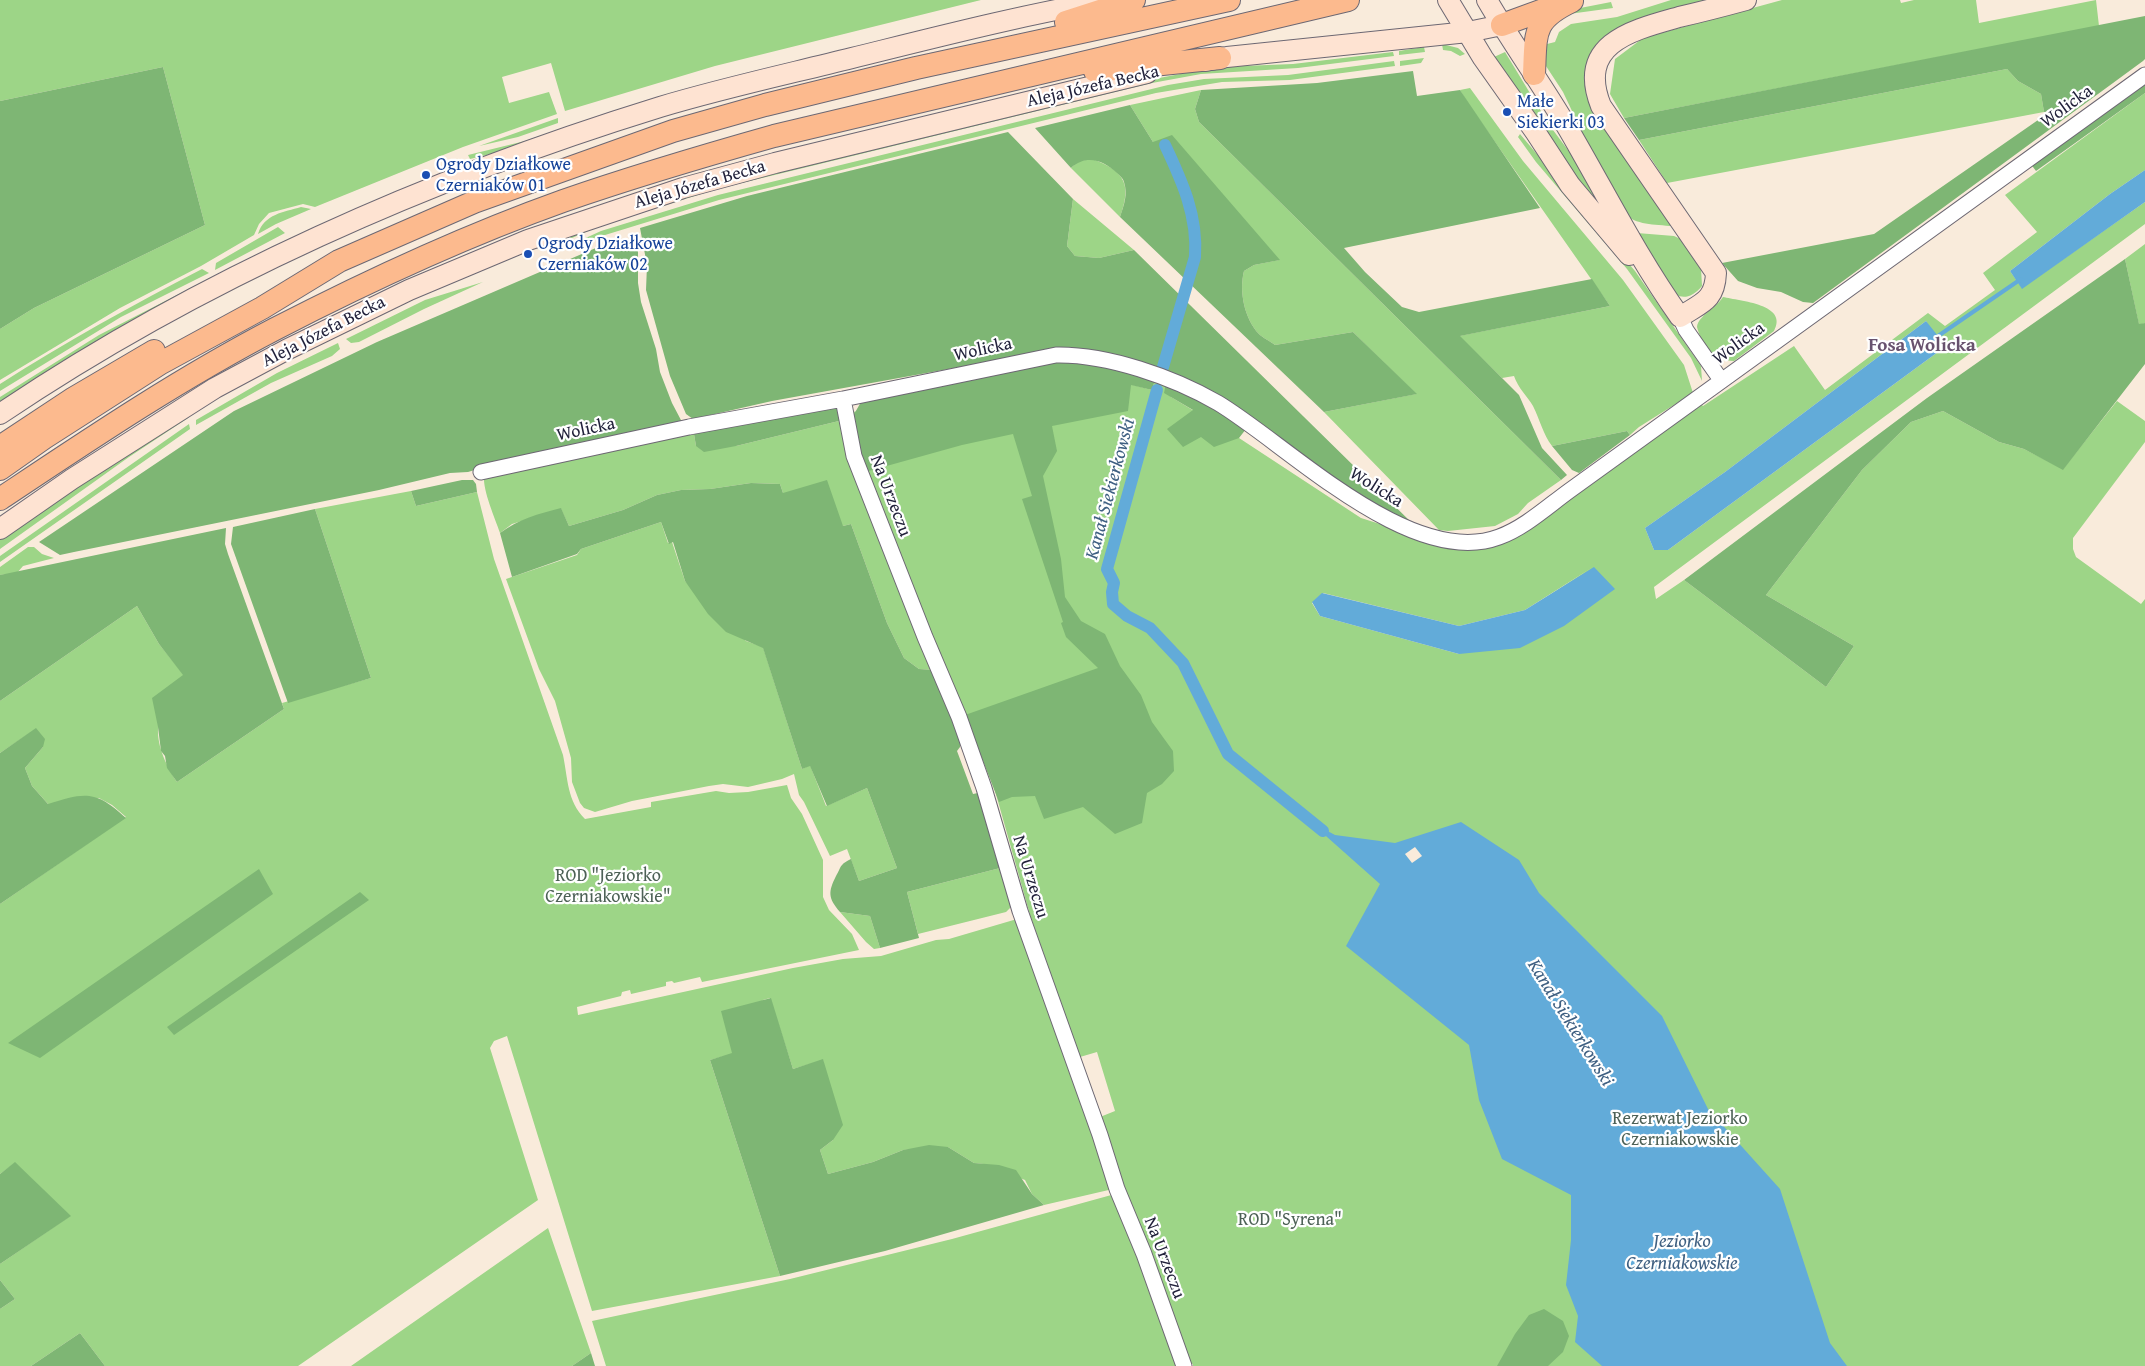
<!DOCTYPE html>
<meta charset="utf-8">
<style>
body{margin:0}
canvas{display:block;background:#f9ebdb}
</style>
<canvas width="2145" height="1366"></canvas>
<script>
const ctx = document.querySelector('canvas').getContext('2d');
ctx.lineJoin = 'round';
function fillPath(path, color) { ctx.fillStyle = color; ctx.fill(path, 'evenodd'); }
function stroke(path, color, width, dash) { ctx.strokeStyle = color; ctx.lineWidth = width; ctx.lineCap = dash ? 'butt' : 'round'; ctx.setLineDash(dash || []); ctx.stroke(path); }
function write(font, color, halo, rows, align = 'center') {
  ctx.font = font + ' "Gentium Book Plus",serif'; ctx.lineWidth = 4.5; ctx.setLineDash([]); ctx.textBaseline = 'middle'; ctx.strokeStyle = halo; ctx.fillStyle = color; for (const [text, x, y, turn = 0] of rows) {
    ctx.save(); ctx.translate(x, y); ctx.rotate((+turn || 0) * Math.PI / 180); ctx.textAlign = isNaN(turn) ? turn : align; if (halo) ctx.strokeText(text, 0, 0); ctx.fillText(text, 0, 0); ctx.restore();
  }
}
fillPath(new Path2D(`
 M0,0H981L715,66L565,111L551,63L502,77L509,103L549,92L557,114L463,147L315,207L303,204L269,213L259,224L254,235L201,266L120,308L0,380V329L34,308L205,225L163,67L0,101Z
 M1671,0H1721L1694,7L1589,68L1673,226H1670C1649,224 1635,225 1619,210L1563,92L1544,63L1543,45L1555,42L1559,32L1571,24L1617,17Z
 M1782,0H1900L1901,3L1914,0H1976L1979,23L2096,0L2099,26L1624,118L1610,94L1615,59L1643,38Z
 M1611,2L1613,8L1569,14L1570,10Z
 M1442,44L1458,48L1465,54L1460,56L1451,51L1443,50Z
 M1424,47L1425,52L1399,55V51Z
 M1393,52L1394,56L1298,68L1201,74L1152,83L717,189L599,226L572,238L563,237L673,197L1143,81L1218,67L1293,64Z
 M1505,52L1550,126L1594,185L1623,238L1591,204L1494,57Z
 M1424,58L1421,63L1400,66V61Z
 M1394,61L1395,66L1290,80L1222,82L1156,93L719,200L566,247L601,231L718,195L1168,85L1204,79L1288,75Z
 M2007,69L2018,81L2041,94L2044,112L1667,183L1639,140Z
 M1470,88L1523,161L1623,280L1684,365L1693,393L1639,427L1630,435L1627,431L1552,446C1543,434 1540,420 1533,406C1527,396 1518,388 1514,376L1502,378L1459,336L1610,306L1467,102L1460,90Z
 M1201,90L1195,109L1199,122L1561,480L1528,503L1518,514L1495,526L1448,531L1439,530L1324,412L1416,394L1353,332L1275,345C1270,341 1263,338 1259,334C1244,318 1239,291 1244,271L1254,265L1279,260L1153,142L1130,105Z
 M2145,93V170L2110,194L2010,271L2022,288L2145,202V224L1654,587L1656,599L1684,580L1826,687L1854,646L1766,595L1862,470L1911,422L1943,411L1999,442L2024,449L2063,469L2117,401L2145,421V442L2073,538V549L2076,557L2141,604L2145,599V1366H1193V1364L1188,1363L1120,1185L1100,1117L1115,1111L1097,1052L1080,1057L1030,915L992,780L865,472L853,412L1048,374H1092L1152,390L1155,380L1166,383L1171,397L1239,438L1361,518L1462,550L1481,546L1495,547L1510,539L1700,403L1703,406L1794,346L1825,390L1928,313L1945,326L1995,290L1983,273L2037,232L2005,195ZM1926,321L1942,349L1668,550H1654L1645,528L1725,472ZM1593,567L1459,654L1320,616L1312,603L1323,593L1459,626L1525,610Z
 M558,118V123L518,137L479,146Z
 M560,129L561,133L524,146L470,159L468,155L525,141Z
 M1520,134L1635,271L1701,366L1702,381L1691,358L1627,269L1536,162L1518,137Z
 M1092,159C1125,171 1132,184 1120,217L1071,168L1079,161Z
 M1073,199L1134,250L1099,258L1075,256L1067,246Z
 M301,207L311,209L276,224L258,234C264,214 284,212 301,207Z
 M278,227L285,233L215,270L216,263Z
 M1637,233L1674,236L1685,241L1701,268L1702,286C1671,323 1648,255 1637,233Z
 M2145,244V323L2139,325L2125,259Z
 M202,269L209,273L121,317L0,391V384C65,342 133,305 202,269Z
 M212,277L218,280L0,407V397L99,335Z
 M483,282L424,309L359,342L351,343L346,339L425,300Z
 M1723,297C1740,301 1789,304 1774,331L1734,361C1714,361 1702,346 1697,327C1698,316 1716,308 1723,297Z
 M338,343L340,349L332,356L271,383L196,425V420L277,373Z
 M189,415L188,418L129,457L0,549V536Z
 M843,420L934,670L919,669L904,658L887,623L851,524L843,526L783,493L780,484L751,483L710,489L681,490L657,495L623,510L569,526L561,509L512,524L500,533C495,518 483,491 484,477L694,434L696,446H736Z
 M189,424L190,429L0,562V556Z
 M411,491L416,506L477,492L494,559L563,755C568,779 567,801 585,819L651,807V802L716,791L729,793L748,792L787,785L791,798L802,814L823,860V897L829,910L852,934L859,950L702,982L700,977L674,983L672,981L666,982V986L631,994L630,990L622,992L621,996L577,1007L578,1015L793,968L843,959L881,956L936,940L949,939L1017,919L1113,1189L1044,1205L1032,1194L1025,1180L984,1164L974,1163L948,1147L903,1150L873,1162L828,1174L820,1150L833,1140L823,1060L793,1069L770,998L763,1000L732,1054L710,1060L780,1276L592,1311L507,1036L494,1041L490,1048L538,1200L298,1366H105L80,1333L31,1366H0V1309L15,1299L0,1280V1264L70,1216L15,1163L0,1174V904L126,817L112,805L99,798L49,805L32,786L25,768L43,747L36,729L0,753V701L137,606L159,644L184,675C178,687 159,717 158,728C157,747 167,767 177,782L284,709L282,703L371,678L315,509Z
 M661,522L668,543L672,542L685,581L746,641L763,647L802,769L810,765L826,806L867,788L897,868L859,881L847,849L830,856L804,802L799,795L794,774L782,779L748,787L723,784L709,786L632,801L595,812L584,808L580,803L572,782L571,758L555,701L539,669L506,579L577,555L581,549Z
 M28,547H34L42,554L54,558L23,566L17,573L0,575V567Z
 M1004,867L1012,906L1006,912L918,934L907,892Z
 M840,912L870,916L880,948L874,949L866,942Z
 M1115,1194L1177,1366H606L592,1321L790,1279L952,1239Z
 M548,1228L591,1353L572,1366H351Z`), '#9dd587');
fillPath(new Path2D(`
 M2145,16V59L2143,61L1813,303L1803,302L1781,292L1757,288L1738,281L1722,263L1874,234L2051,111L2044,112L2041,94L2018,81L2007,69L1639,140L1624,118Z
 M163,67L205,225L34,308L0,329V101Z
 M1413,71L1417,96L1460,90L1540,208L1344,248L1365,272L1402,307L1419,312L1592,279L1610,306L1460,336L1519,395L1542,448L1567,475L1561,480L1199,122L1195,109L1201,90L1317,83Z
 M2145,80V93L2036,171L2030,163Z
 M1130,105L1153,142L1172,135L1280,260L1254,265L1244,271C1239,291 1244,318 1259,334C1263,338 1270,341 1275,345L1353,332L1417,394L1324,412L1120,217C1124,204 1128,195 1124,182C1123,178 1120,176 1117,173C1103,160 1086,154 1071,168L1035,128Z
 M1008,132L1073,199L1067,246L1075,256L1099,258L1134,250L1416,527L1398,519L1167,373L1048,351L772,401L693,419L686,414L670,376L646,290L647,265L640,228L747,196Z
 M612,241L634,242L638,252V283L641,302L656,349L660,372L672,403L682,422L497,463L468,472L450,473L379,490L74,552L60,555L39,542L234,411L377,342Z
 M2125,259L2139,324L2145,323V364L2063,470L2024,449L1999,442L1943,411L1911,422L1862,470L1766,595L1854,646L1826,687L1684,580L1927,398Z
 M1072,358L1155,380L1152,390L1131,385L1128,411L1052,426L1057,451L1043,476L1061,559L1065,597L1081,621L1105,634L1120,666L1141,695L1152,722L1173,751L1174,771L1162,784L1147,793L1142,823L1115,834L1083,807L1044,819L1035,796L1012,797L999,802L965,715L1098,668L1066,637L1061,623L1063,622L1022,499L1032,496L1013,434L962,445L865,472L853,416L861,402Z
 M1166,383L1185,392L1246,429L1239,438L1214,447L1201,437L1183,447L1167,429L1193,410L1164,393Z
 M840,403L843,420L736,446L704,452L696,446L694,434Z
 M1627,431L1630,435L1579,473L1572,470L1552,446Z
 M462,480H473L476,484L477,492L416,506L411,491Z
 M827,480L843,526L851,524L887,623L904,658L919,669L934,670L960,740V747L957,751L973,794L978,793L1004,867L907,892L919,938L880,948L870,916L840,912C828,898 828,892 836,876C842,866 839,865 851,859L859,881L897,868L867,788L827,806L810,766L802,769L763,648L726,632L708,614L685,581L673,542L669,544L661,522L581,549L577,554L512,577L500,533C519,519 538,514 561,508L569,526L623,510L657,495L681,490L710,489L751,483L780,484L783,493Z
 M315,509L371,678L288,703L231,544L233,527Z
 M226,528L225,544L228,554L284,709L177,782L167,768L165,756L161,751L158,727L152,698L183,675L159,644L137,606L0,701V575Z
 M36,728L45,739L43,747L25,768L32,786L48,804C85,792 96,790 126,818L0,904V753Z
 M259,869L273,894L40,1058L8,1043Z
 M360,892L369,900L174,1035L167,1027Z
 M771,998L793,1069L823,1059L843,1125L833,1140L820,1150L828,1174L873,1162L903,1150L929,1145L948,1147L974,1163L999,1165L1016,1170L1032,1194L1044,1205L885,1251L780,1276L710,1060L732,1053L721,1011Z
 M15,1162L71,1216L0,1264V1174Z
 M0,1280L15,1299L0,1309Z
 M1544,1309L1563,1321L1569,1336L1563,1352L1548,1366H1497L1515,1334L1529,1315Z
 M80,1333L105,1366H31Z
 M591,1353L595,1366H572Z`), '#7eb674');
fillPath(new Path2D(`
 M2145,170V202L2022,289L2010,271L2110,194Z
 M1926,321L1938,336L1942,349L1668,550H1654L1645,528L1725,472Z
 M1594,567L1615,589L1564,626L1520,648L1459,654L1320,616L1312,602L1322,593L1459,626L1525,610Z
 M1309,821L1335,835L1395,843L1461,822L1519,860L1539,893L1662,1016L1708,1109L1780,1189L1830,1343L1847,1366H1602L1575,1342L1578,1316L1566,1285L1571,1240V1195L1502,1159L1479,1100L1469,1045L1346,946L1380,884Z`), '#62abd9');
fillPath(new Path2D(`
 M1415,847L1422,856L1412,863L1405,854Z`), '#f9ebdb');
stroke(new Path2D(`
 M1938,336L2021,279`), '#62abd9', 4);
stroke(new Path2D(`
 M1163,367L1195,257C1198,216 1182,181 1165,145
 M1157,390L1107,569L1114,583L1112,592L1113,604L1127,616L1150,628L1183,663L1228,754L1323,831`), '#62abd9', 12);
const street = new Path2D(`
 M1680,317L1686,330L1721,380
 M843,399L854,456L925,637L959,717L984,788L1020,911L1100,1135L1117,1189L1144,1254L1184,1366
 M481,472L689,427L843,399L1056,355C1107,354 1173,377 1218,403C1288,445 1411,570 1499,537C1524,528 1547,507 1569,491L2145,75`);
const secondary = new Path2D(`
 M1448,0L1483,58L1536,133L1570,185L1629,255
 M1487,0C1513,45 1544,87 1570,132C1606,194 1638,258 1680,317C1701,303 1715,301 1716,273L1601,106C1576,43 1633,30 1679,17C1701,12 1724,6 1746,0
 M1205,61L1227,57L1468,32L1502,25
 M0,414C200,279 430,178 660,107C723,88 788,74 852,58C937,37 1022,15 1109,0
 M0,529L72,479L215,388L286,350L409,290L528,240L683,188L775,163L1147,73`);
const primary = new Path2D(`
 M1066,22L1134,0
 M1502,25L1557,5
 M1095,71L1220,58
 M1534,74C1536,33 1532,20 1572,1
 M0,447L74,398L154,351
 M0,469L44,438L161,363L262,308L339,261L474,202L673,131L765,105L916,68L1229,0
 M0,499C90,439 179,379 275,329C368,281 465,236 563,201C632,177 703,156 774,136L1348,0`);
stroke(street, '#6d6873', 17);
stroke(secondary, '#6d6873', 22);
stroke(primary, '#6d6873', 24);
stroke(street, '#fff', 15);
stroke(secondary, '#fee3d2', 20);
stroke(primary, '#fcba8e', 22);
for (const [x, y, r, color] of [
 [1507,112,5,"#1a4fb4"],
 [426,175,5,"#1a4fb4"],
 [528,254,5,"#1a4fb4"]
]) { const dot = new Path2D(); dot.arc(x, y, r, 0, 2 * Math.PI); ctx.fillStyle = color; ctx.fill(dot); stroke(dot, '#fff', 2); }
write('18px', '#22223b', '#fff', [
 ["Aleja Józefa Becka",1093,87,-13],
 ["Wolicka",2067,107,-36],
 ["Aleja Józefa Becka",700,185,-16],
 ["Aleja Józefa Becka",324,332,-27],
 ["Wolicka",1739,344,-36],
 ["Wolicka",983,350,-12],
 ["Wolicka",586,430,-12],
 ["Wolicka",1376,488,32],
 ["Na Urzeczu",890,496,69],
 ["Na Urzeczu",1030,877,73],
 ["Na Urzeczu",1164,1258,69]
]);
write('18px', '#164399', '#fff', [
 ["Małe",1517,102],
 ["Siekierki 03",1517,123],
 ["Ogrody Działkowe",436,165],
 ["Czerniaków 01",436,186],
 ["Ogrody Działkowe",538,244],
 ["Czerniaków 02",538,265]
], 'left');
write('18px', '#4d6156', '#fff', [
 ["ROD \"Jeziorko",608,876],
 ["Czerniakowskie\"",608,897],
 ["Rezerwat Jeziorko",1680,1119],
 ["Czerniakowskie",1680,1140],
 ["ROD \"Syrena\"",1290,1220]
]);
write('bold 19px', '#68526e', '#fff', [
 ["Fosa Wolicka",1922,346]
]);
write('italic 19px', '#3f6082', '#fff', [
 ["Kanał Siekierkowski",1111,489,-75],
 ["Kanał Siekierkowski",1570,1023,58],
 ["Jeziorko",1682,1242],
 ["Czerniakowskie",1682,1264]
]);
</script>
